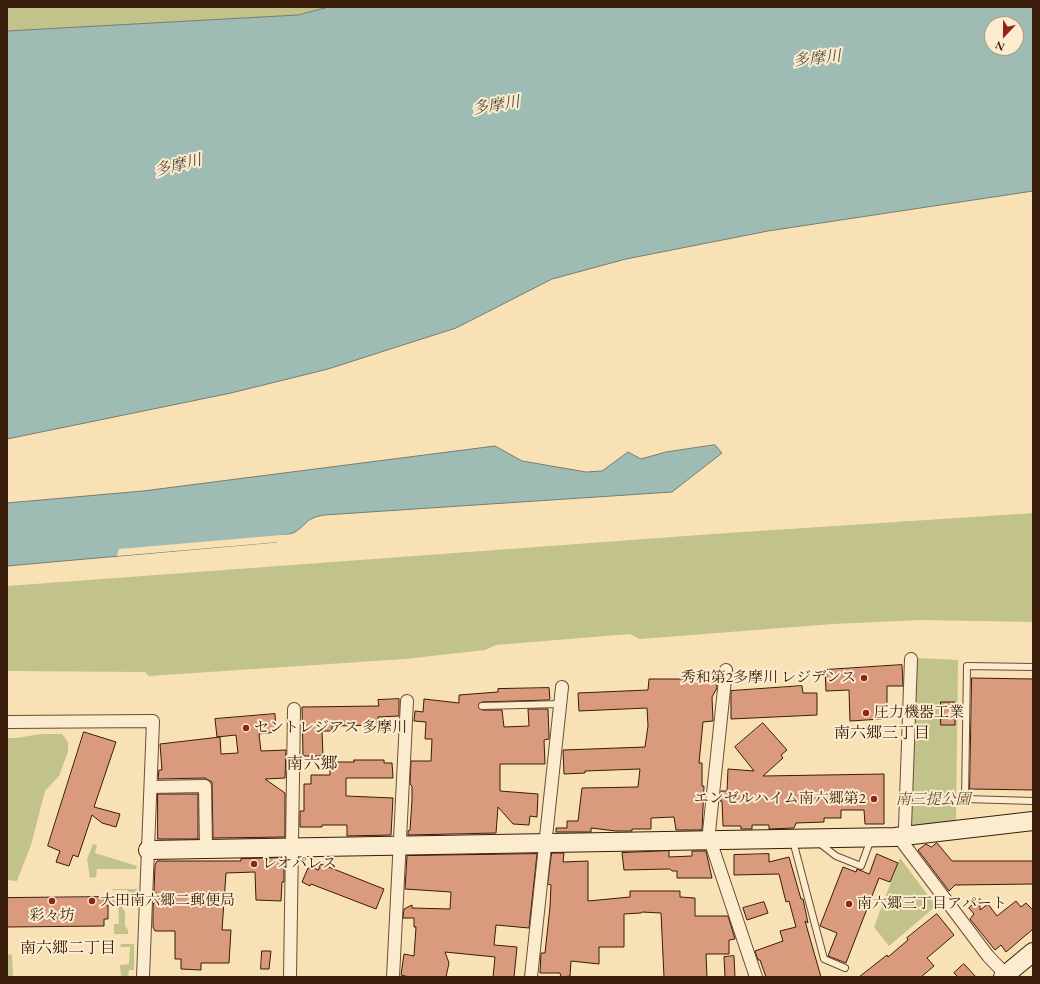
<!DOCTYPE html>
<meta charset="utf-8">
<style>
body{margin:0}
#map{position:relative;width:1040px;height:984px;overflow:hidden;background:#f9e1b6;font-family:"EB Garamond",serif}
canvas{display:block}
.frame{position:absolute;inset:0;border:8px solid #391c09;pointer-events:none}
.north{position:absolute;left:984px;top:16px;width:40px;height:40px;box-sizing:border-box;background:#fbecd0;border:1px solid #ad9980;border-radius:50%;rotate:202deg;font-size:11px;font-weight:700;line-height:16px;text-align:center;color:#391c09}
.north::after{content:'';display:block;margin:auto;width:14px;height:18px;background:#8f2418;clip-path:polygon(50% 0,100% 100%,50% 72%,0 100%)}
</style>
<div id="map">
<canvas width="1040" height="984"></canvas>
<div class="frame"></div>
<div class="north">N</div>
</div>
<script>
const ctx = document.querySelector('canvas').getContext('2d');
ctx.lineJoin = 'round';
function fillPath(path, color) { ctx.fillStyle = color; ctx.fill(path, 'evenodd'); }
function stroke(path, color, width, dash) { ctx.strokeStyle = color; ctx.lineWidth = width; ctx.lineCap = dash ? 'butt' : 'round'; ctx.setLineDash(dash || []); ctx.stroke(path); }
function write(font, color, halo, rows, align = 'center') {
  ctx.font = font + ' "EB Garamond","Noto Serif JP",serif'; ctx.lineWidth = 4; ctx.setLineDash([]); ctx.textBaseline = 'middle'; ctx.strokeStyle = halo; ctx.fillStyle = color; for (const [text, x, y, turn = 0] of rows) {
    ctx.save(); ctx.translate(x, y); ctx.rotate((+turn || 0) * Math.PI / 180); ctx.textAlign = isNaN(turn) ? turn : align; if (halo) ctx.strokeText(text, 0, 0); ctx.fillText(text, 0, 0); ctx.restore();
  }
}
fillPath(new Path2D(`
 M7,7H329L298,15L7,31Z
 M1033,513V622L921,620L833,624L640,639L630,634L496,645L485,650L405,659L149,676L145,672L7,671V586L713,534Z
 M916,658L958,660L956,821L914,826L910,823Z
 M41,734H62L68,742V752L59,776L45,791L31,845L17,881L7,880V738H16Z
 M93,844L97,845L95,853L137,866L136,869H97L96,877L90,878L87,859Z
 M900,858L936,906L889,946L874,927Z
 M112,889H137V893L129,894L127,890H112Z
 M117,899L125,912V926L128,930V934H114V924H119L118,903L111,904V900Z
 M121,944H134V970H129L128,977H121L120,965L129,964L130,947H120Z
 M8,954L12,955L13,977H8Z`), '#c2c28b');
const water = new Path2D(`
 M329,7H1033V191L768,231L626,259L552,279L456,328L328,369L231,393L7,439V31L298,15ZM992,24H1016V48H992Z
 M715,445L722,453L672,492L324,515C304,519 309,523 295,532C285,537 285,531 277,542L7,566V503L143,491L495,446L522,461L586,472L602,471L628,452L641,459L666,452Z`);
fillPath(water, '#9fbcb4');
stroke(water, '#767c70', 1);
fillPath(new Path2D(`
 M294,534L284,536L279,542L117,556L119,549Z`), '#f9e1b6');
const building = new Path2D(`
 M902,665L903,686H887V707H881L882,719L850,721L849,690L826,691L825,670Z
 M716,674L717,688L712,697L713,721L703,722L699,763H702V786H704L702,830H676L674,817L651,818V829H632V831H616L591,828V832H556V828H567V821H578L582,788L638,787L640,769L585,771V773L564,774L563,750L645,747L648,726L647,708L579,711L578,693L648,690L649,679H686Z
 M972,678L1033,679V790L970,789Z
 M802,686L803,693H817V715L731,719V691Z
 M549,688L550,699L548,700L482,702L478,706L482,710H502L504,727L529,726L528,709H548L549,736V739L544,740L545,764H500V791L538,794L537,817L530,816L529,825L513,824L498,807L496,833L408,835V831L410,830L412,800V786L410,784L411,761H431L432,739H425L426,722L414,721L415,711L423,712L424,699L459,703V695L498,692V689Z
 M399,699V716L378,717V725L332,726V731H322L323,756H303L302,707L379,706L378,700Z
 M941,702H955V725H941Z
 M275,714L276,732L259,734L261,751L286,750L285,778L265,779L285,793V837L213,838L212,782L205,778L158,779L159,770H162L160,744L220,737L221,754L238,753L236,735L217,737L215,719Z
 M763,723L787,750L781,755L783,758L763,776L884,774V824H865L864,810H841V818H824V822L796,823L794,828L769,829V825H752V829H741V826H723L722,801H720V796L721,791H727L728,769L754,771L735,747Z
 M84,732L116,742L94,807L120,814L116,827L102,823L92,815L78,857L73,855L69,866L56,862L60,851L48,846Z
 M354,760H384V763H392L393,778H346V796L393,798L391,835L347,836V825H322V827H300V811H304V784H311V775H330V762H354Z
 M158,794H198V839H158Z
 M937,843L952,861H1033V884L955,885L949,891L918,850L926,844L931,847Z
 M669,851V857L692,856V851H706L712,878H677V871H672L670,869L624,870L622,853Z
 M552,853H564L563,862L588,861V901L630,897V891H680V897L695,898V916H728L735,939L729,940V954H706L707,977H664L661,913L642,912L641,913L624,914V947H599V964L571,961L570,976L561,977L560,973H540L541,953H545L550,907L551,885L548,884Z
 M537,854L529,928L496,925L494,945L517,947L514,977H493L495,957L445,952L449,963L446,977H409L401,975L404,954L414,956L416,927H414V918H403L404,909L412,905V908L450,909L451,892L405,889L407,856Z
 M769,854V862L789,857L801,899H803L808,923L805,921L821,977H766L760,960H758L755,951L783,941L780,931L796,927L789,901L786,902L779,874L734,875V855Z
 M877,854L898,863L890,882L879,878L846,963L828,956L837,933L820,926L843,867L856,872L857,869L869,874Z
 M284,858V882H282L281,901L256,900L255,872L226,873L222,930H231L229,963H201V970L181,969V959H175V931H155L153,927V904L161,897L154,891L155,865L157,861H241V859Z
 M321,864L384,889L376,909L311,884L310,886L302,882L308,868L311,869L312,867L318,870Z
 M104,897V905H108V919H104V926L7,927V898Z
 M980,899V910L988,904L997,916L1016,901L1021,907L1026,903L1033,910V929L1006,952L1001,945L995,950L970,919L974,914L969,908Z
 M764,902L768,913L747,920L743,908Z
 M937,914L954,935L927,958L934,966L921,977H859L887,955L888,957L908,940L907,938Z
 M262,951H271L269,969H261Z
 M734,956L735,977H725L724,957Z
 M964,964L976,977H958L954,973Z`);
fillPath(building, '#da9a7d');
stroke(building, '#391c09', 1);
const lane = new Path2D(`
 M1033,667L967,666L965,799L1033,801
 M482,706L560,704
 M793,841L824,959L845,968
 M818,842L836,856L861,866L871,839`);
const street = new Path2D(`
 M911,659L905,827L903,843L988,956L1008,977
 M726,670L709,832L710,840L756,977
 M7,722L153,721L143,977
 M151,787L205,786L206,849
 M290,977L294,709
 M393,977L407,701
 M531,977L562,687`);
const secondary = new Path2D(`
 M148,850L895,837L1033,821
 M1003,977L1033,952`);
stroke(lane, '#694d34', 8);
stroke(street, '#694d34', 14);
stroke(secondary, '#391c09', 20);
stroke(lane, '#fbecd0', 6);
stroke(street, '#fbecd0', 12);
stroke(secondary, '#fbecd0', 18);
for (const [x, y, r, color] of [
 [864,678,4,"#8f2418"],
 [866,713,4,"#8f2418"],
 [246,728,4,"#8f2418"],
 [874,799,4,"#8f2418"],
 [254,864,4,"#8f2418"],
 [52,901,4,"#8f2418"],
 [92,901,4,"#8f2418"],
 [849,904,4,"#8f2418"]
]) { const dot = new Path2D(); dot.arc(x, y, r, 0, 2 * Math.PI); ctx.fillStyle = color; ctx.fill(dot); stroke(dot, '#fbecd0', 1.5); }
write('15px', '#391c09', '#fbecd0', [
 ["秀和第2多摩川 レジデンス",856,678,"right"],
 ["圧力機器工業",874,713],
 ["セントレジアス 多摩川",254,728],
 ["エンゼルハイム南六郷第2",866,799,"right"],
 ["レオパレス",262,864],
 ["大田南六郷二郵便局",100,901],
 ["南六郷三丁目アパート",857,904],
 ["彩々坊",52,916,"center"]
], 'left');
write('italic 15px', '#624e30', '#fbecd0', [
 ["南三提公園",933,800]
]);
write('italic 16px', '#584c3c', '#fbecd0', [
 ["多摩川",817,59,-6],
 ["多摩川",496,106,-9],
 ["多摩川",178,166,-14]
]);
write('16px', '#391c09', '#fbecd0', [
 ["南六郷三丁目",882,734],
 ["南六郷二丁目",68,949]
]);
write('17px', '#391c09', '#fbecd0', [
 ["南六郷",312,764]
]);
</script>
